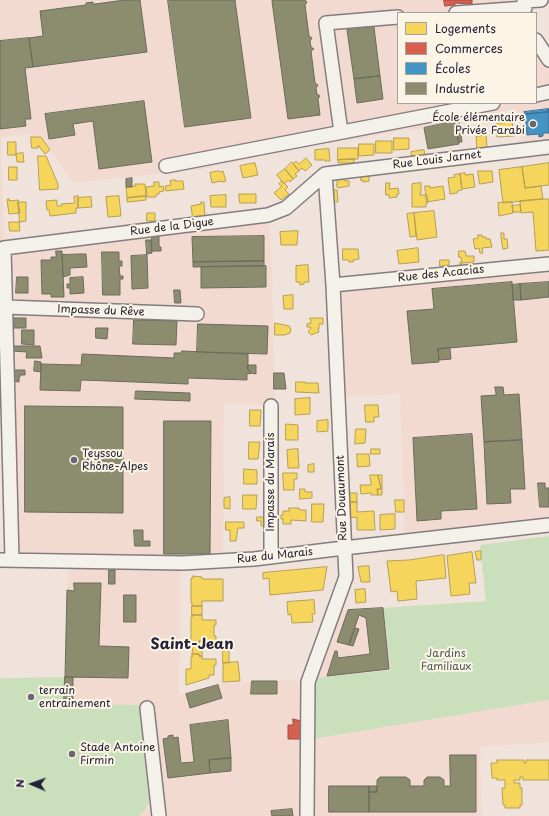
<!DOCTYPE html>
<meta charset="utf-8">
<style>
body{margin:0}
#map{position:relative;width:549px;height:816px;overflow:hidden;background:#f0e3dc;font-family:"Playpen Sans",sans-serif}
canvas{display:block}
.legend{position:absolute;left:397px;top:12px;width:140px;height:92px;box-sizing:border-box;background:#fcf5e5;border:1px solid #a5a1a1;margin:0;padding:5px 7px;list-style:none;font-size:12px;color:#22223b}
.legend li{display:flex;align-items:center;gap:8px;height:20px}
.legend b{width:20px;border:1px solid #a5a1a1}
.north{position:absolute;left:12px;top:764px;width:40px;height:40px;-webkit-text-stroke:3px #fcf5e5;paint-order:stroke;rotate:272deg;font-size:11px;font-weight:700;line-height:16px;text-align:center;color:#22223b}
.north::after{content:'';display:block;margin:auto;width:14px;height:18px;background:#22223b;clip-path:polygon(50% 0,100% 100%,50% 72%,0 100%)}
</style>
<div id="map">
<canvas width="549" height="816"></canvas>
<ul class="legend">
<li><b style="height:11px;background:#f6d55c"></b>Logements</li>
<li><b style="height:11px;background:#d6604d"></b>Commerces</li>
<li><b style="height:11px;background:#4393c3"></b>Écoles</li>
<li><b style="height:11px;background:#8c8c6e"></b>Industrie</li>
</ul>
<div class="north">N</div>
</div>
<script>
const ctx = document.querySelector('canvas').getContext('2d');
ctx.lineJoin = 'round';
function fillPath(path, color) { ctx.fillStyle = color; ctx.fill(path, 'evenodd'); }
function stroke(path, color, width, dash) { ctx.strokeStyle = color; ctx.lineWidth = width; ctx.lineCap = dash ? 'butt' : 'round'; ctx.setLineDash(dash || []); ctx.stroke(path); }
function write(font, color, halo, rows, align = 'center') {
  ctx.font = font + ' "Playpen Sans",sans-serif'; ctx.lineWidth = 4; ctx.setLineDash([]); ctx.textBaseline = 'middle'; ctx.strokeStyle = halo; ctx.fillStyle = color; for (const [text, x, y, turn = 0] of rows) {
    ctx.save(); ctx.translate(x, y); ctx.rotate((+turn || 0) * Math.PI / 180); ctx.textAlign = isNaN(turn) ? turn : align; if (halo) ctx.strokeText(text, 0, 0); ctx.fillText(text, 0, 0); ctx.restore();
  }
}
fillPath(new Path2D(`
 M0,0H525L527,13H398V103H536V39L549,62V139L521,143L515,109L411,131L410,129L359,139L267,152L259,157L203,169L73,183L41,136L31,137V134L1,137L4,243L0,244Z
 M269,216L272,267L275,405L224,404L223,562H180L179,695L221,683L310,680L331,611L383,608L391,670L315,678L313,739L549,700V742L480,747L482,816H139L149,804L64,704L68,562L8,561L5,247Z
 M549,270V519L405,537L400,394L345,397L340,289Z`), '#f3dad1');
fillPath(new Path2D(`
 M549,536V700L312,739L315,678L391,670L383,608L486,601L480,545Z
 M65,677V704L139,705L149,804L139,816H0V678Z`), '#cae0bc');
const homes = new Path2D(`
 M512,122L514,136L497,137L496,124Z
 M486,135L487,148L477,149L476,137Z
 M31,137H41L50,150L45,154L38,145V148H32Z
 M394,138H409V149L394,150Z
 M376,141H392V153H376Z
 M8,142H16V155H8Z
 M359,144H374V155L359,156Z
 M338,148H358V159L338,160Z
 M329,149L330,161H325V160H315V150Z
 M424,150L425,156L412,158L411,152Z
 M23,153L24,162H17L16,154Z
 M38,156H46L58,184V189L40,190Z
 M306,158L312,165L305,171L302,168L299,171L293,164L296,161L299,164Z
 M354,159V163H338V160Z
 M292,162L299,171L295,174L297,176L293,179L285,169Z
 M255,163L258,175L243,178L240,166Z
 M549,163V185L525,188L522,167Z
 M9,167H17V180H9Z
 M522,167L525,188L541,186L543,199L503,203L499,170Z
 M285,169L293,179L290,182L288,180L284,184L277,175Z
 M219,171L220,172L223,171L226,181L222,182L221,181L212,183L210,173Z
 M478,171H492L493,182L480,184Z
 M369,172V181L363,182V180L361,181L360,174Z
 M465,173V175L473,174L475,187L462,189L460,174Z
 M460,174L462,190L457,191V193L450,194L448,178L455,177L454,175Z
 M344,176L345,181H349V186L338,188L336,185H337V177Z
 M175,180V181H183L184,189L166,191L165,186L171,185L170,181Z
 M282,181L288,187L285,190L289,194L281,200L274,193L282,186L279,184Z
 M154,182H159V187L163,186L164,191L159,192V194L156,195V197H147L146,187L154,186Z
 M386,183H390L389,189L398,188L399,194H397V197L389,198V195H386Z
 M421,183V193H420V195H427L428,203H426V207H412V184Z
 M135,184H145L146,196L127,198L126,187L136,186Z
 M425,186H430V188L443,186L445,199L427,202Z
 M333,190H337L338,202H333Z
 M239,194H256V203H240Z
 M226,195V207H211L210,196Z
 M78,196V208H76V213L50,216L49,210H47L46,201L57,200V206H62L61,204L75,203L74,197Z
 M119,196L121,216L108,217L106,197Z
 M146,196V200L127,202V198Z
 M91,197L92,207L78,208V198Z
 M9,199V201L18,200L20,213L9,214L7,200Z
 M543,199H549V250L536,251L533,212L521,213L520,201Z
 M18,202H26V221L20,222Z
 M201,202H204L205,219L193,221L191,206L201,204Z
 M512,202L513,213L499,216L498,203Z
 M520,205L521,212H513L512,206Z
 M434,211L437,237L417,240L414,213Z
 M147,213H155V221H147Z
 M414,213L416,236L410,237L407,214Z
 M9,222H19L20,231H10Z
 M298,231L297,245H281L280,232Z
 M501,233H504V239H507L508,248L503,249Z
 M478,235H482V237H486V239H490L492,247L482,248L483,253H480L479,248L475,249L473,239L478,238Z
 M418,248L419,262L399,264L397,251Z
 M343,249H358L359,259L353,260V262H349V260H343Z
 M459,251H465L466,256H474V262L462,263V264L460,265V262H462L461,257H459Z
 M440,260H449V265L440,266Z
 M308,265L309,282H304V284L300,285V282H296V266Z
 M293,295V309H284L283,296Z
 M310,318H323V324H319V329H318L319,332L311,335L308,332L311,328L310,327H307V324L311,323Z
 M275,323L289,326L291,329L290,333L285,335H275Z
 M296,382H305V383H318L319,393L296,392Z
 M310,398V414L295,415V399Z
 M365,405H378L379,417H374V422H366Z
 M250,410H261L260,426H250Z
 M328,420V431L317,432V421Z
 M286,424L298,425V440H286Z
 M356,429H366L365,443L355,444Z
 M249,442H260L258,459H249Z
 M298,449L299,468H288L287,450Z
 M371,449H380V454H371Z
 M357,454H369L370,466L358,467Z
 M314,464V472H308V465Z
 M244,469L257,470V484H244Z
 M283,473H297V479H294V490H284Z
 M370,475H378L381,489H377L378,495H371V493L361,494L360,485H371Z
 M378,475H382V495H378L377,489H381Z
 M300,489H305V492H312V498L300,499Z
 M348,493H357V502H349Z
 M243,495H257L256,509H243Z
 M230,497V509L224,508V498Z
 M395,500H404V512H396Z
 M349,502H357V512L374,511L375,530H357V517L349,518Z
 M312,504H324L323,522H312Z
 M289,508H299V510H306V521L291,520V524H283V519H281V515H283V511H289Z
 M395,514V529L380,530V515Z
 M257,517H266L265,526H261V521H257Z
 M226,522H244V528H238L236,541H230V530H226Z
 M481,551V560H477L475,552Z
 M472,552L476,583H469L470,594L451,596L447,556Z
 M444,555L446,578L416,581L417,599L398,601L397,591L391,592L387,561L409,560Z
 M369,566L370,582H361L358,567Z
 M327,567L323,590L270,595L269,578L263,579V573Z
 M193,576L202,577V579H223V601H202V606H192V603H191V578H193Z
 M365,589L366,602L356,603L355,590Z
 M314,600L315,614H312L313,622L292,623L291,614L288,615L287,602Z
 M192,606H202V615H192Z
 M192,615H202V620H216V625H214V636H216V641H199V646H193V644H191V617H192Z
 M199,641H202V656H199V654H192L193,646H199Z
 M223,643H229V663H223Z
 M192,654H199V656H202V659H216V665H214V675H209V678L186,685V669H191V657H192Z
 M238,662L240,681L223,682V663Z
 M497,760H524V763H526V760H549V780H523V777H520V780H514V783H520V788H522V805H520V808H505V805H503L502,788H505V780H497V778H492L491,763H497Z`);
fillPath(homes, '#f6d55c');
stroke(homes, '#b69f52', 1);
const shops = new Path2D(`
 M444,0H472V4L455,3V5L445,6Z
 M293,719L301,721V739H288V725H293Z`);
fillPath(shops, '#d6604d');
stroke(shops, '#a04d48', 1);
const schools = new Path2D(`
 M548,109H549V133H543V136L539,137V134L527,135L525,114L548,112Z
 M548,109V112L525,114L524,112Z`);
fillPath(schools, '#4393c3');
stroke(schools, '#39719a', 1);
const industry = new Path2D(`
 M125,0H140L147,52L33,67L29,38L43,36L40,11L86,5V3L93,2V4Z
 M168,0H235L251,118L185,127Z
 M277,0H305L307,2L305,5L309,36L312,38L310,41L311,47L314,49L311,51L315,83L318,85L316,88L317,94L320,96L318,99L320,115L288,119L272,1Z
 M374,27L380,76L354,79L347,30Z
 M29,38L33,67L25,68L31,119H25L26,126L0,129V41Z
 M380,76L383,99L357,103L354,79Z
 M144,101L152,162L99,169L93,121L73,124L75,135L49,139L45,114Z
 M459,120L462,142H458L455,121Z
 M455,121L459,144L428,149L424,128Z
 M132,178V187H126V179Z
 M152,234H159V247H161V251H152Z
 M264,236V261L193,262L192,237Z
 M146,240H151L152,253L147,254Z
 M56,251H62L64,297H51V294H42L41,260H51V257H56Z
 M102,252H119V261H122V266H119L120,276H123V279H120V295H103Z
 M79,254H86L87,267L70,268V275L63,277L62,255Z
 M147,255L148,288L132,289L131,256Z
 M264,261V266L193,267V262Z
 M266,266V287L201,288V267Z
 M17,277H28V293H16Z
 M83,277L84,293L70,294V288H67V284H70V278Z
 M512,282L517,342L438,349L439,362L412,364L407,311L434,309L432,289Z
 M549,282V297L521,300L520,284Z
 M520,284L521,300H513L512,285Z
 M174,290H180L181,303H175Z
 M14,318H26V328H14Z
 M134,320L177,321L176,345L133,344Z
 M198,324L268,326L267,354L197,352Z
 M96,328H108L107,339L96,338Z
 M22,330H34V345L22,344Z
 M12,346H40L42,358H26L27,352L12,351Z
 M450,348L451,359L439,360L438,349Z
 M182,351L248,354V370L250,371V374L247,373V380L188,378V384L81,380L80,391L40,390L41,364L81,365L82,354L174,358V353H181Z
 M35,361L41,362V372L34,371Z
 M248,365H256V374L250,373V371L248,370Z
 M12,370H25V375H20V377H19V382L12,381Z
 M274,373H284L286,389H274Z
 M495,387H503L504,395L519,394L522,440L484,442L481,396L496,395Z
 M136,391L190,393V401L135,399Z
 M25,406L123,407V513L25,512Z
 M164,421H211L210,554H164Z
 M472,434L477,509L441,511V519L417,521L413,438Z
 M522,440L525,489H510L511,503L487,504L484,442Z
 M538,483H545V488H549V507H540Z
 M134,530H143V541H150V546H135Z
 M109,570H115V584H109Z
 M74,583H101L99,646L129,647L128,678L65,677L67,590L74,591Z
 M124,595H136V622H124Z
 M383,608L389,669L327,676L335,651H337L338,658L370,654L366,618L359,615L349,645L337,642L348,610Z
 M355,628L359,629L353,646L349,645Z
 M65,677H73V704H64Z
 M252,681H277V694H251Z
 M218,685L222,698L190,708L186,694Z
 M228,720L231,758L209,760L210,773L168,778L163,739L168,738V736L173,735V738L178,737L181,763L194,762L190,725Z
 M450,755H476V812H369V792H377V780L380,777H406L410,780V786H424V780L427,777H440L444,780V786H450Z
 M231,758V771L210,773L209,760Z
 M329,786H369V812H329Z
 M369,786H377V792H369Z
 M292,809L293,816H272L271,811Z`);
fillPath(industry, '#8c8c6e');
stroke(industry, '#6c6c5f', 1);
const minor = new Path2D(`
 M524,1L541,0
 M456,13L525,8
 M536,40L549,60
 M536,95L549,92
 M341,132L326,23L398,17
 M166,166L493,103
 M325,174L549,147
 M333,285L549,264
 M6,307L197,314
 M271,557V406
 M12,559L4,248L268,215L286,208L325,174
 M0,560L183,563L254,559L344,548L549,525
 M147,708L159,816
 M307,816L308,682L346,577L333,285L325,174`);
stroke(minor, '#837d7f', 16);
stroke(minor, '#f4f0ea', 13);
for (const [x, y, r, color] of [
 [533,124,4,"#6a6673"],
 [74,460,4,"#6a6673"],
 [31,697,4,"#6a6673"],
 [72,754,4,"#6a6673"]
]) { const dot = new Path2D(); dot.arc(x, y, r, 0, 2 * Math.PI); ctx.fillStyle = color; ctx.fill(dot); stroke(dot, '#fcf5e5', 1.5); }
write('11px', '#22223b', '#fcf5e5', [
 ["École élémentaire",525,118,"right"],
 ["Privée Farabi",525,131,"right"],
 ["Teyssou",82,454],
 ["Rhône-Alpes",82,467],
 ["terrain",39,691],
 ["entrainement",39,704],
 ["Stade Antoine",80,748],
 ["Firmin",80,761]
], 'left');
write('11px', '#22223b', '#fcf5e5', [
 ["Rue Louis Jarnet",437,160,-7],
 ["Rue de la Digue",172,227,-7],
 ["Rue des Acacias",441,274,-6],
 ["Impasse du Rêve",101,311,2],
 ["Impasse du Marais",271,482,-90],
 ["Rue Douaumont",342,498,-92],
 ["Rue du Marais",275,556,-6]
]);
write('11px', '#4b5a5a', '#fcf5e5', [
 ["Jardins",446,654],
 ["Familiaux",446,667]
]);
write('bold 15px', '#22223b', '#fcf5e5', [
 ["Saint-Jean",192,645]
]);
</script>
